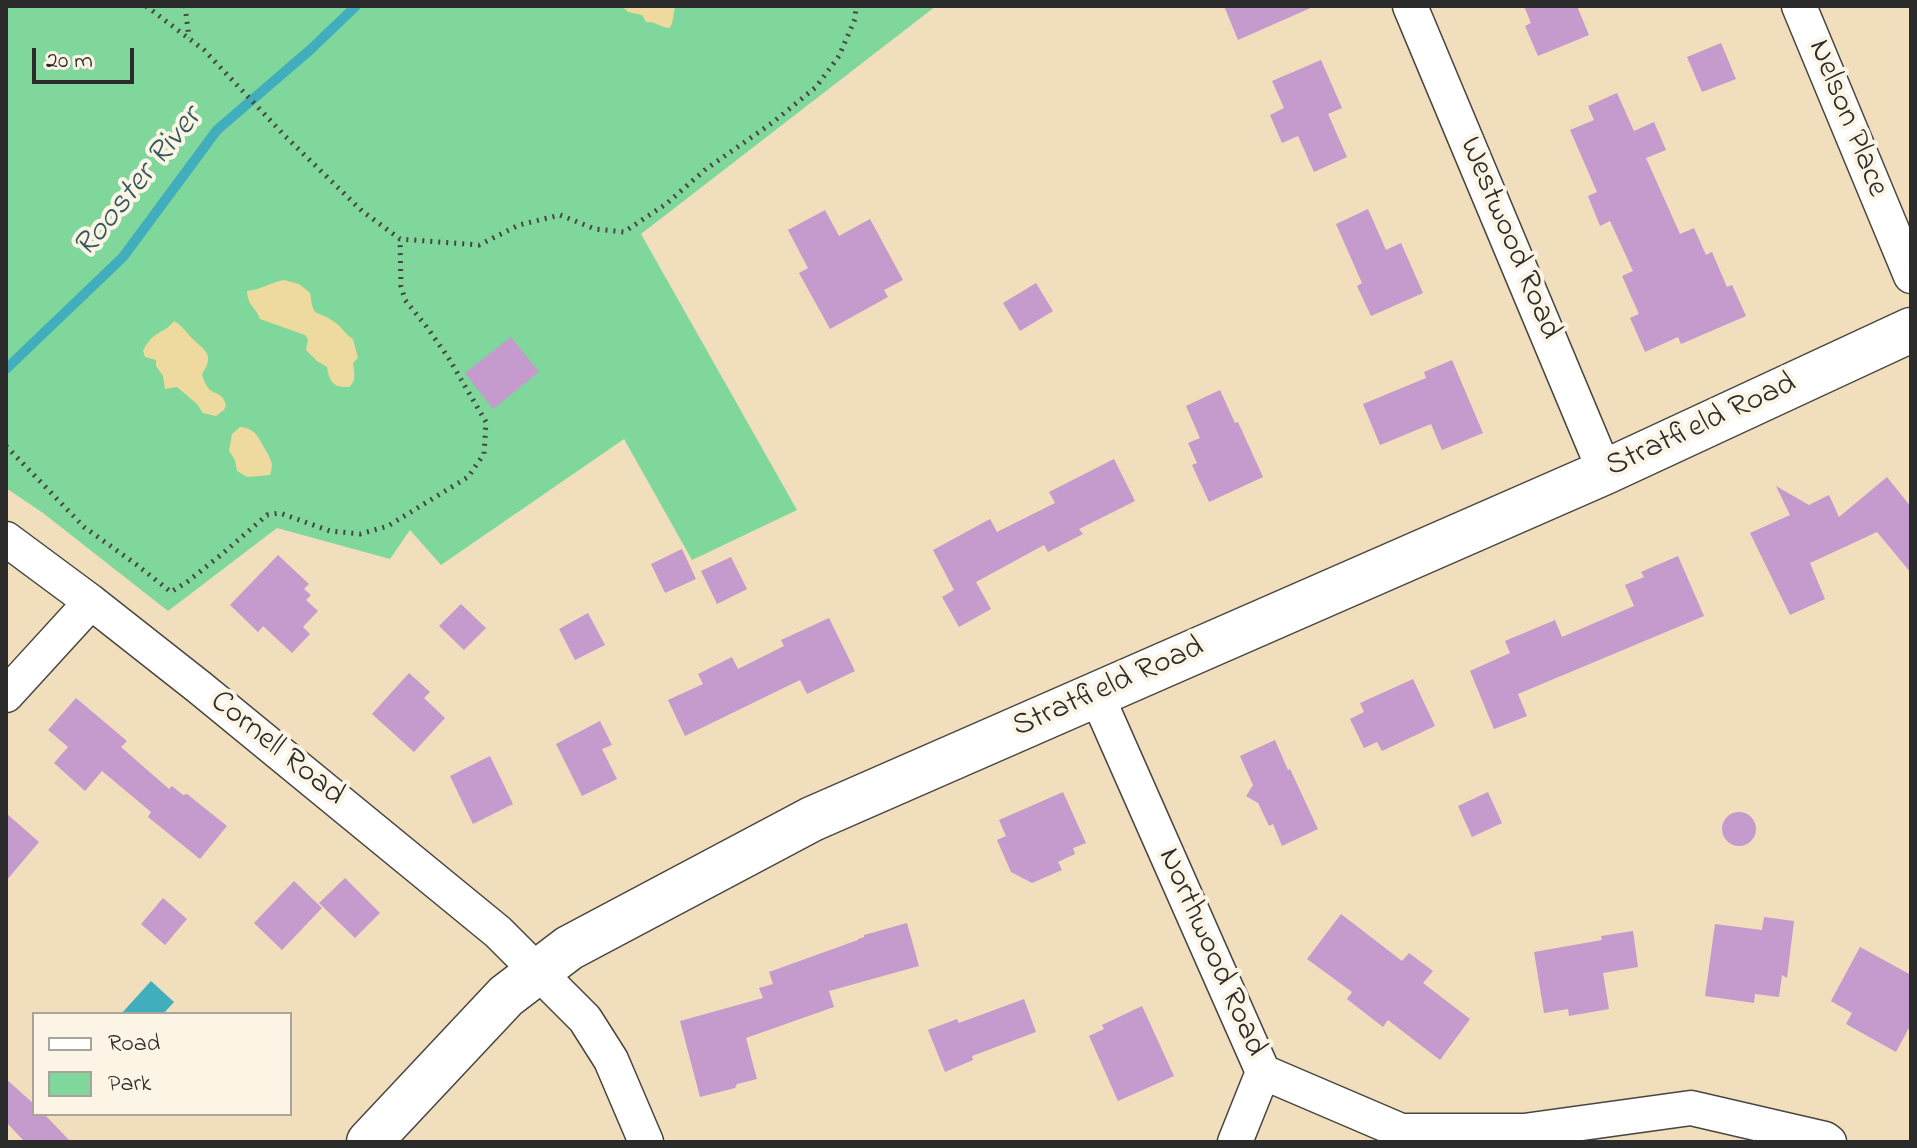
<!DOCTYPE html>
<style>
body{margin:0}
#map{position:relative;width:1917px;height:1148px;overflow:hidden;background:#f0debc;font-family:"Indie Flower",sans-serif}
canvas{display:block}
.frame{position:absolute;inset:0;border:8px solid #2b2b2b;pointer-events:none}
.legend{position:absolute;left:32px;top:1012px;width:260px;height:104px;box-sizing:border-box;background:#fcf5e5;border:2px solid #a8a49b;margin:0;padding:10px 14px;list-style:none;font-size:24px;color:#2b2b2b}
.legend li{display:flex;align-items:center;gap:16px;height:40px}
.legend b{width:40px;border:2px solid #a8a49b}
.scale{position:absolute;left:32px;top:48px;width:102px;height:36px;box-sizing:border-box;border:4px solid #2b2b2b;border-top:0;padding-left:10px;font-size:24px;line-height:28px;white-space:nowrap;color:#2b2b2b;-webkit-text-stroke:6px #fcf5e5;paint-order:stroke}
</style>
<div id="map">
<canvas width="1917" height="1148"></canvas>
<div class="frame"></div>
<ul class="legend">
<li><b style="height:10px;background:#fff"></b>Road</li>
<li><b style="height:22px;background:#80d79b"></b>Park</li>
</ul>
<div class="scale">20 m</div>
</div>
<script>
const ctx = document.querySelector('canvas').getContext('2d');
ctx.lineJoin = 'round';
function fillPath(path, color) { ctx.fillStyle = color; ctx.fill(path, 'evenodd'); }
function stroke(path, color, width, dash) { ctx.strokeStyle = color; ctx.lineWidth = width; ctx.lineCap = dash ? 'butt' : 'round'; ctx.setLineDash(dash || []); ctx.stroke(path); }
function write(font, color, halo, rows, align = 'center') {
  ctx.font = font + ' "Indie Flower",sans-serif'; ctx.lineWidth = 8; ctx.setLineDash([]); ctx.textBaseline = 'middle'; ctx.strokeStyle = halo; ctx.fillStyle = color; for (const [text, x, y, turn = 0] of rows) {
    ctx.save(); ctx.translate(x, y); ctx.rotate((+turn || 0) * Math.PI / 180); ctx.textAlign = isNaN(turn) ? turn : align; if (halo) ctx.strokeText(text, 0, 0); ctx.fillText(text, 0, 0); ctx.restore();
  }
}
fillPath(new Path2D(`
 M6,6H936L641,234L797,510L692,560L624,439L441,565L410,530L390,559L277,528L168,611L43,513L6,488Z`), '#80d79b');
fillPath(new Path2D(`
 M622,6H675L672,24L669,28C660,27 655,21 646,22L642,15L628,12Z
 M284,280L299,284L310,293C314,320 314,308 333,321C341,326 345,334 353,339L358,358L353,363C354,372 357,381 349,387C334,388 329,382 327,367L317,361L306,350L308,339L305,335L260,319C256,307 248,307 247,291C261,290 271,282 284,280Z
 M174,321C183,326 186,333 194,340C207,352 214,356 202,374C203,379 206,386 210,390C218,395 223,394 226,405L224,410L216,416L203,413L197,404L177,387L165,389L163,376L156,366V360L145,357L143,351C153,330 163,335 174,321Z
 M240,427C255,428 259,438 265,449C271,460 274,463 270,475L247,477L237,471L235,460L229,451L232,434Z`), '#eeda9e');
fillPath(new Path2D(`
 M151,981L174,1002L163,1014H121Z`), '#41aebe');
stroke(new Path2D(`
 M6,369L123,257L217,130L310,50L356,6`), '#41aebe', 10);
fillPath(new Path2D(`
 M1224,6H1315L1238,40Z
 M1524,6H1577L1589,35L1538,56L1525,26L1531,23Z
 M1721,43L1736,79L1702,92L1687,57Z
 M1321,60L1342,108L1328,114L1347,157L1314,172L1298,136L1282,143L1270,115L1284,108L1272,81Z
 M1617,93L1634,131L1654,122L1666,150L1646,158L1680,234L1694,228L1706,255L1712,252L1727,287L1732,285L1746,316L1681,344L1678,337L1645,352L1630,318L1639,314L1622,276L1633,271L1610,221L1600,226L1588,196L1597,192L1570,130L1594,120L1588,106Z
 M1368,209L1386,250L1401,243L1423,293L1371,316L1357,286L1362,283L1336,224Z
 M825,210L839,236L870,219L903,280L884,290L888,297L830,329L799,273L808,268L788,230Z
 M1036,283L1053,311L1020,331L1003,303Z
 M511,337L539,372L493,409L465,373Z
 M1452,360L1483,433L1442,450L1431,424L1380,445L1363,404L1426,378L1424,372Z
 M1220,390L1235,423L1238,422L1263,477L1209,502L1192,465L1197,463L1188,443L1200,438L1186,406Z
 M1114,459L1135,501L1079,529L1083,534L1048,552L1044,545L976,582L991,609L959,627L942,597L954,590L933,550L990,519L997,532L1055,503L1049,492Z
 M1887,477L1911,507V573L1877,532L1810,563L1825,599L1790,615L1750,533L1790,515L1776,486L1809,505L1829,495L1839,517Z
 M682,549L696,579L665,593L651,564Z
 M278,555L309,584L304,589L311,595L306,600L318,611L303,627L310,634L292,653L263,626L258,632L230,605Z
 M1678,556L1704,616L1518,694L1527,716L1494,729L1470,671L1510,653L1505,641L1555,620L1562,637L1634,606L1625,585L1644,577L1641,572Z
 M731,557L747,589L717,604L701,571Z
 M461,604L486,628L464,650L439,626Z
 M588,613L605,645L575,660L559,629Z
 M829,618L855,671L807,694L800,680L685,736L668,700L703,684L698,674L732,657L738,669L784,646L781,640Z
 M409,673L430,692L424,698L445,718L414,752L372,714Z
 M1413,679L1435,726L1382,751L1377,742L1364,748L1350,719L1364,712L1360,703Z
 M76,698L127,741L121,747L169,789L172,786L183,795L187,794L227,826L200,859L148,817L151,812L102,771L85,791L54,763L68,747L48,730Z
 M600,721L612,745L602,749L617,779L582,796L556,744Z
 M1275,740L1288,770L1290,769L1318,829L1282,846L1273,824L1269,826L1258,803L1246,796L1253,785L1240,756Z
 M490,756L513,804L473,824L450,776Z
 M1063,792L1086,843L1073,848L1075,854L1058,862L1062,870L1032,883L1011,872L997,840L1006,836L999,820Z
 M1488,792L1502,823L1472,837L1458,806Z
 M1722 829a17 17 0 1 1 34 0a17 17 0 1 1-34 0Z
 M6,813L39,842L6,881Z
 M345,878L380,913L355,938L319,903Z
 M294,881L322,908L282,950L254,923Z
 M163,898L187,919L165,945L141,924Z
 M1341,914L1402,961L1409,953L1433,971L1423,983L1470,1019L1440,1060L1388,1020L1383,1027L1347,999L1352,992L1307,959Z
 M1764,917L1794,921L1787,978L1782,975L1779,997L1755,994L1754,1003L1705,996L1715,924L1762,930Z
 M907,923L919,966L829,991L834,1007L746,1038L757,1079L737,1084L735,1088L700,1097L680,1021L763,998L759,988L773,984L769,972L858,940V939L864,937V935Z
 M1633,931L1638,967L1603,973L1609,1009L1569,1016L1568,1009L1544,1013L1534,952L1602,940L1601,936Z
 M1860,947L1911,975V1024L1896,1052L1846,1024L1852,1013L1831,1001Z
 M1024,999L1036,1032L972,1056L973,1060L945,1072L928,1030L957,1019L959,1023Z
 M1142,1006L1174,1076L1118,1101L1089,1036L1104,1029L1102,1025Z
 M6,1079L34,1104V1114H44L71,1142H25L6,1122Z`), '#c59acd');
const minor = new Path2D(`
 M1410,6L1605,472
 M1799,6L1911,276
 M6,539L91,602L199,687L498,932L585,1019L611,1060L646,1142
 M1096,694L1263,1072L1401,1131H1524L1691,1108L1825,1139L1829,1142
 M6,695L91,602
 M1235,1142L1263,1072`);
const major = new Path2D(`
 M369,1142L506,996L569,948L812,819L1605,472L1911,330`);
stroke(minor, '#494641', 37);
stroke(major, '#494641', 47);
stroke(new Path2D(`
 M146,6L204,50L285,136L362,211L400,239L479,245L519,225L560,215L595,229L624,232L666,204L706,169L772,123L816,87L839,56L855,19L856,6
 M185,6L189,38
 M6,446L84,527L137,565L171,592L187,582L222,554L267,515L280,513L330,531L360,534L388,526L468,477L484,454L486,422L448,357L426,326L405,300L401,286L400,239`), '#494641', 5, [2, 6]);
stroke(minor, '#fff', 34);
stroke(major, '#fff', 44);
write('32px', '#2b2b2b', '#fcf5e5', [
 ["Nelson Place",1846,119,68],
 ["Westwood Road",1508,239,67],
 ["Stratfield Road",1702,427,-25],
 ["Stratfield Road",1109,689,-24],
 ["Cornell Road",276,750,39],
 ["Northwood Road",1210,953,66]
]);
write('italic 34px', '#33595e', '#fcf5e5', [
 ["Rooster River",140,184,-51]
]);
</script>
